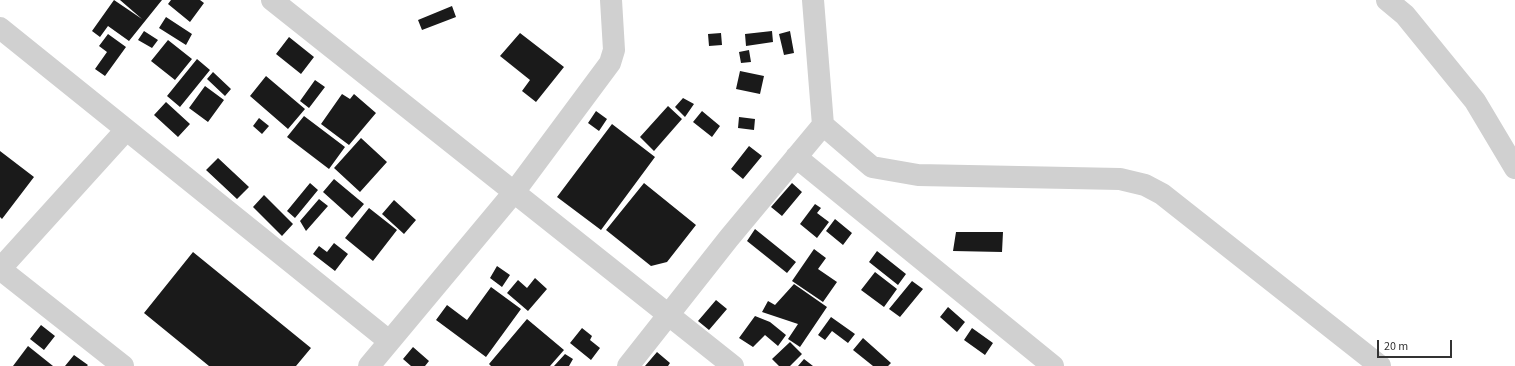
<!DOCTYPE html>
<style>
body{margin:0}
#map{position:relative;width:1515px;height:366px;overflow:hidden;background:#fff;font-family:"Source Sans 3",sans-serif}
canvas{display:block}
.scale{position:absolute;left:1377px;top:340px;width:75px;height:18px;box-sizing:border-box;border:2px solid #333;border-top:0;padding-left:5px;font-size:12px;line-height:14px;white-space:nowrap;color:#333;-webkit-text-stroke:3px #fff;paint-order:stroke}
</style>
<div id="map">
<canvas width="1515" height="366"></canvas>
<div class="scale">20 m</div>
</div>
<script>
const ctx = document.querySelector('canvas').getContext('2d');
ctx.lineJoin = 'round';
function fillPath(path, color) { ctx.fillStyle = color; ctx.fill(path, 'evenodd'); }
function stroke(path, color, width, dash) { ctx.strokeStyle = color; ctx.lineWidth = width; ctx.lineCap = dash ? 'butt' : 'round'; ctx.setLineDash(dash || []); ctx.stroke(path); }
fillPath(new Path2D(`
 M114,0L142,19L120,0H162L129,41L108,26L100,37L92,31Z
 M171,0H200L204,3L190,22L168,4Z
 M452,6L456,17L422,30L418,20Z
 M166,17L192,34L186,45L159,28Z
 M144,31L158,40L152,48L138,40Z
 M772,31L773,42L746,46L745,34Z
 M790,31L794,53L784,55L779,34Z
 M520,33L564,67L536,102L522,91L530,80L500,56Z
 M721,33L722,45L709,46L708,34Z
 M108,34L126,47L105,76L95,69L107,52L99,46Z
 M289,37L314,57L301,74L276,54Z
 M168,40L192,59L175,80L151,61Z
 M749,50L751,62L741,63L739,52Z
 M197,59L210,70L180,107L167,96Z
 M740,71L764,76L760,94L736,89Z
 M213,72L231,89L225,96L207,79Z
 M266,76L305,109L288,129L250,96Z
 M315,80L325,87L309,108L300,101Z
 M205,86L224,100L208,122L189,108Z
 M342,94L350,99L354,94L376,113L349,145L321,124Z
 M683,98L694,104L685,117L675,107Z
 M166,102L190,124L178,137L154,115Z
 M668,106L682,119L654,151L640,137Z
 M596,111L607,119L599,131L588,123Z
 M702,111L720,126L712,137L693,122Z
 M304,116L345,147L329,169L287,137Z
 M739,117L755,119L754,130L738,128Z
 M259,118L269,126L262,134L253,126Z
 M612,124L655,157L601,230L557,197Z
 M361,138L387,162L360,192L334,168Z
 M749,146L762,156L743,179L731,169Z
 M0,151L34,177L2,219L0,217Z
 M218,158L249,187L237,199L206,170Z
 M334,179L364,204L352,218L323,192Z
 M310,183L318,190L295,218L287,211Z
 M644,183L696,225L667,262L651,266L606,230Z
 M792,183L802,192L782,216L771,207Z
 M264,195L293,224L282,236L253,207Z
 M319,199L328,206L306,231L300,221Z
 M394,200L416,220L404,234L382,214Z
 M815,204L821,208L817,213L829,222L817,238L800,224Z
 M369,208L397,230L373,261L345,238Z
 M835,219L852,233L843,245L826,231Z
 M755,229L796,262L787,273L747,241Z
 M956,232H1003L1002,252L953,251Z
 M334,243L348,254L335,271L313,254L319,246L327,252Z
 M814,249L826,258L818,269L837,282L823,302L792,281Z
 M877,251L906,274L898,285L869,262Z
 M193,252L311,348L296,366H209L144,313Z
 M497,266L510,275L502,287L490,278Z
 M875,272L897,289L884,307L861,290Z
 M535,278L547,289L528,311L507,293L518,280L527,288Z
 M912,281L923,289L900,317L889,309Z
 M794,284L827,307L800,347L788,339L798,324L762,312L768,301L775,305Z
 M491,287L521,309L486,357L436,320L447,305L467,320Z
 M716,300L727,309L709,330L698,321Z
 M948,307L965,322L957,332L940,317Z
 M755,316L770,322L786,335L778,346L765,335L753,347L739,338Z
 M831,317L855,334L848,343L832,331L825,340L818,335Z
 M527,319L564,350L550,366H491L489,364Z
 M41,325L55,336L44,350L30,339Z
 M582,328L592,336L590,340L600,348L591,360L570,343Z
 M972,328L993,343L985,355L964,340Z
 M863,338L891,363L888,366H873L853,350Z
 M790,342L802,354L790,366H779L772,359Z
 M28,346L53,366H13Z
 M413,347L429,361L425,366H411L403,359Z
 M657,352L670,363L668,366H645Z
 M565,354L573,359L569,366H554Z
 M74,355L88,365L87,366H65Z
 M804,359L813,366H798Z`), '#1a1a1a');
stroke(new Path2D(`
 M272,0L733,366
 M813,0L823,125L872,167L918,175L1120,179L1145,185L1162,194L1380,366
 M1387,0L1405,15L1475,101L1515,168
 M0,28L389,341
 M796,157L1053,366
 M0,269L126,130
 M0,269L123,366
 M369,366L515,191L610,63L614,50L611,0
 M628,366L729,238L823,125`), '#d0d0d0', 22);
</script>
